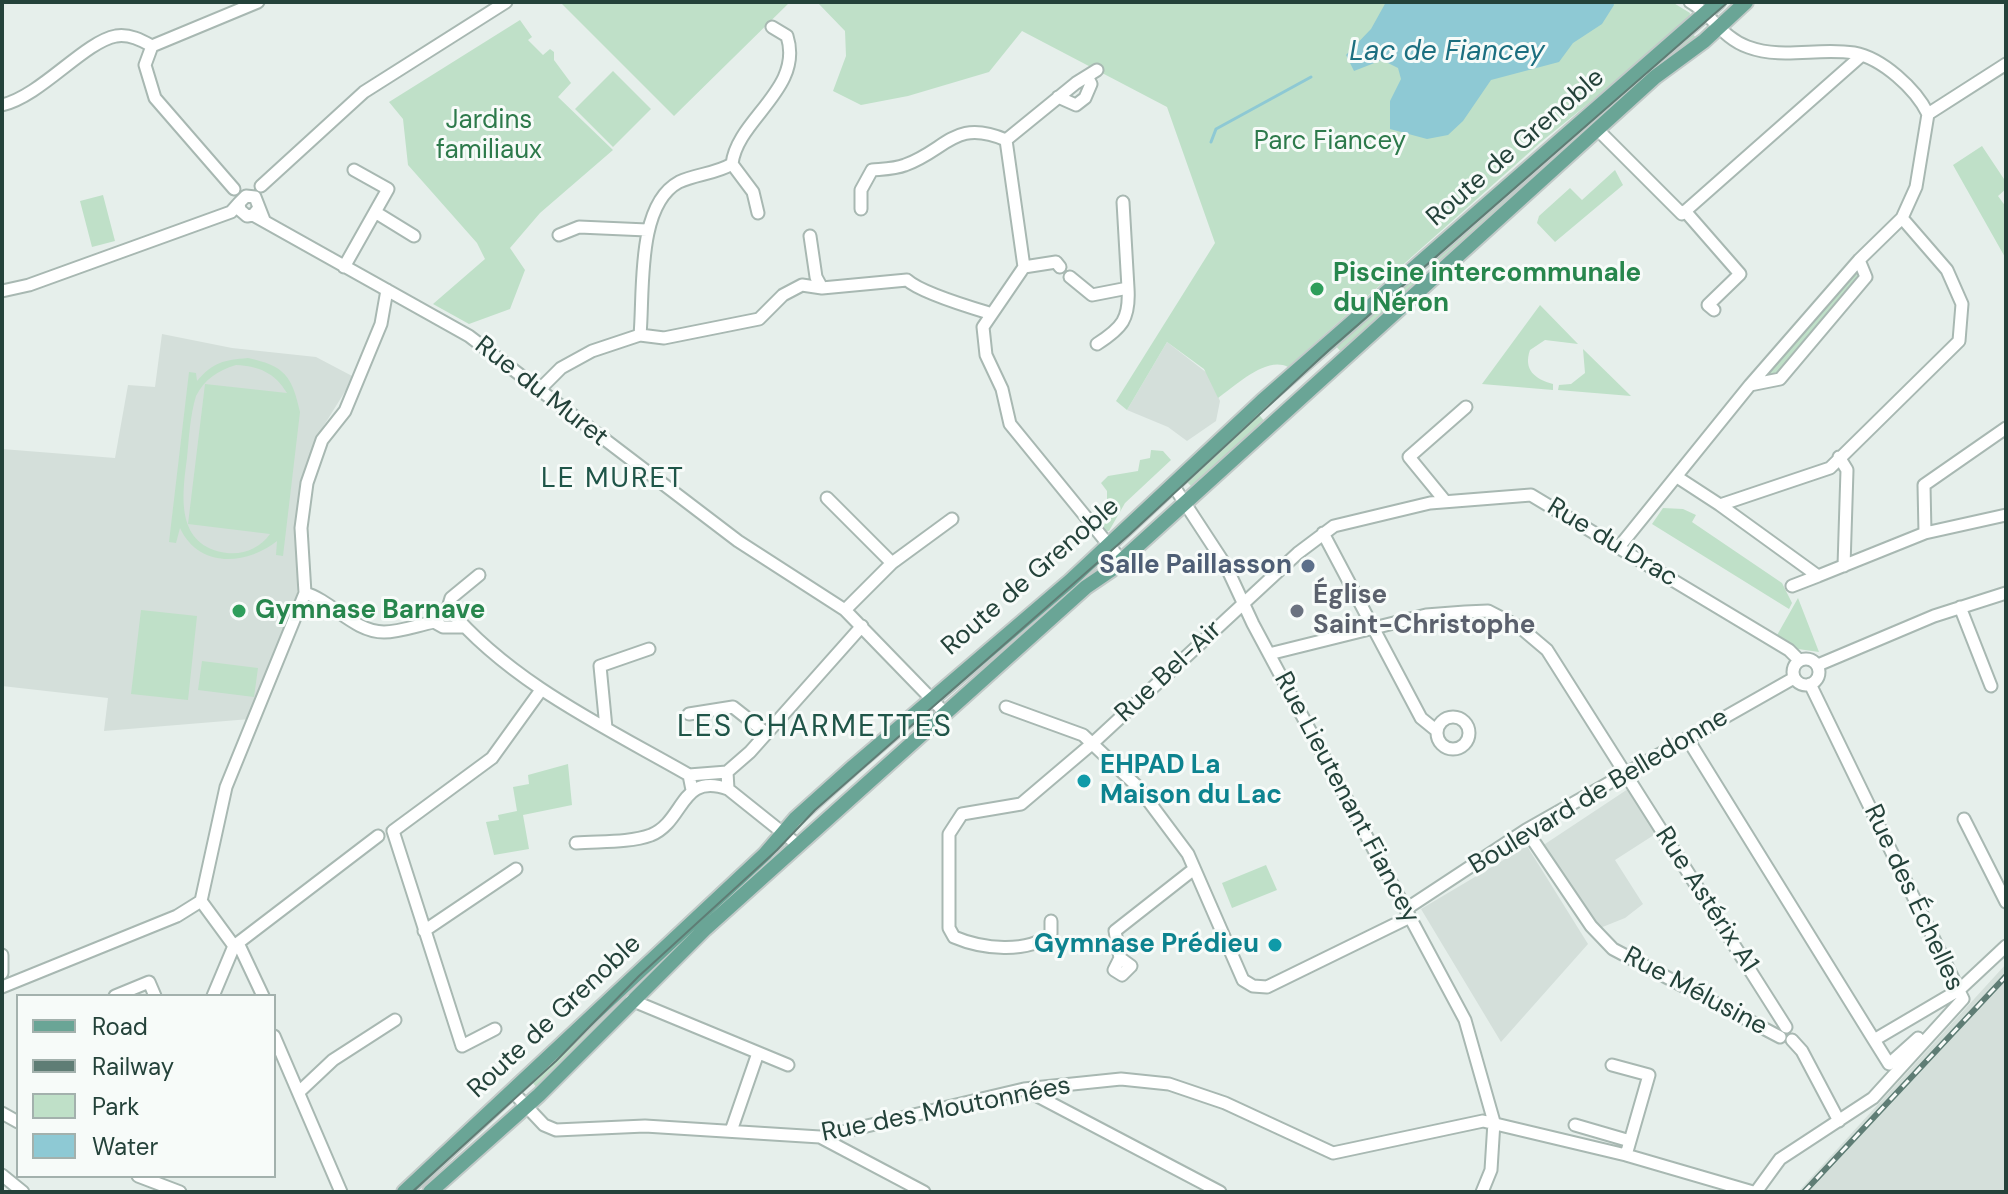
<!DOCTYPE html>
<meta charset="utf-8">
<style>
body{margin:0}
#map{position:relative;width:2008px;height:1194px;overflow:hidden;background:#e6efeb;font-family:"DM Sans",sans-serif}
canvas{display:block}
.frame{position:absolute;inset:0;border:4px solid #24423a;pointer-events:none}
.legend{position:absolute;left:16px;top:994px;width:260px;height:184px;box-sizing:border-box;background:#f7fbf9;border:2px solid #a3b1ad;margin:0;padding:10px 14px;list-style:none;font-size:24px;color:#24423a}
.legend li{display:flex;align-items:center;gap:16px;height:40px}
.legend b{width:40px;border:2px solid #a3b1ad}
</style>
<div id="map">
<canvas width="2008" height="1194"></canvas>
<div class="frame"></div>
<ul class="legend">
<li><b style="height:10px;background:#6aa596"></b>Road</li>
<li><b style="height:10px;background:#5f7d75"></b>Railway</li>
<li><b style="height:22px;background:#bfe0c8"></b>Park</li>
<li><b style="height:22px;background:#8ec9d4"></b>Water</li>
</ul>
</div>
<script>
const ctx = document.querySelector('canvas').getContext('2d');
ctx.lineJoin = 'round';
function fillPath(path, color) { ctx.fillStyle = color; ctx.fill(path, 'evenodd'); }
function stroke(path, color, width, dash) { ctx.strokeStyle = color; ctx.lineWidth = width; ctx.lineCap = dash ? 'butt' : 'round'; ctx.setLineDash(dash || []); ctx.stroke(path); }
function write(font, color, halo, rows, align = 'center') {
  ctx.font = font + ' "DM Sans",sans-serif'; ctx.lineWidth = 6; ctx.setLineDash([]); ctx.textBaseline = 'middle'; ctx.strokeStyle = halo; ctx.fillStyle = color; for (const [text, x, y, turn = 0] of rows) {
    ctx.save(); ctx.translate(x, y); ctx.rotate((+turn || 0) * Math.PI / 180); ctx.textAlign = isNaN(turn) ? turn : align; if (halo) ctx.strokeText(text, 0, 0); ctx.fillText(text, 0, 0); ctx.restore();
  }
}
fillPath(new Path2D(`
 M162,334L232,348L316,357L354,377L318,435L305,471L297,514L299,578L296,601L250,719L104,731L108,698L2,686V449L115,458L128,385L155,387Z
 M1167,342L1207,373L1220,401L1216,421L1187,441L1168,427L1127,410Z
 M1628,789L1657,833L1615,860L1643,904L1625,918L1600,928L1542,846Z
 M1527,846L1588,944L1501,1042L1421,909Z
 M2006,964V1192H1798Z`), '#d4dfda');
fillPath(new Path2D(`
 M560,2H790L674,116Z
 M817,2H1672L1690,13L1689,22L1541,142L1288,367C1266,356 1237,385 1218,398L1204,369L1167,342L1127,410L1116,401L1215,243L1167,107L1022,31L989,72L908,96L861,105L833,91L846,56L845,31Z
 M520,20L532,37L528,40L543,55L550,49L554,52V60L571,83L558,97L613,150L540,213L510,248L525,270L510,309L469,324L433,304L485,259L477,243L408,165L403,119L389,102Z
 M1691,32L1699,41L1434,273L1426,264Z
 M613,71L651,109L613,147L575,109Z
 M1982,146L2006,182V189L1998,196L2006,207V259L1953,165Z
 M1615,170L1623,185L1555,242L1537,223L1539,216L1570,188L1582,200Z
 M103,195L115,241L92,247L80,201Z
 M1859,260L1866,277L1780,379L1750,385Z
 M1421,268L1429,277L1343,354L1333,343Z
 M1540,305L1578,344L1545,340L1530,350C1523,370 1535,379 1553,384V390L1482,384Z
 M1583,349L1631,396L1558,390L1559,385L1571,384L1585,373Z
 M248,358C285,366 292,376 300,412L283,556L276,555L277,541C247,565 199,569 180,528L176,543L169,542L189,372L196,373L197,381C213,362 224,360 248,358ZM236,365C259,366 275,373 287,393L205,384L188,524L270,534C260,548 244,555 227,553C175,546 182,496 187,458C189,438 190,416 196,396C205,379 217,371 236,365Z
 M1256,411L1266,423L1193,488L1184,479Z
 M1151,450L1163,451L1171,460L1125,503L1109,531H1104L1091,519L1107,507V491L1101,483L1108,476L1138,471L1140,460L1150,458Z
 M1663,508L1683,509L1696,515L1692,522L1782,583L1792,603L1789,609L1652,524Z
 M1798,598L1819,652L1798,649L1776,637Z
 M141,610L197,616L188,700L131,694Z
 M202,661L258,668L254,697L198,690Z
 M568,764L572,805L523,815L529,849L494,855L486,822L499,820L498,815L517,811L513,787L529,784L528,775Z
 M782,843L788,850L539,1090L531,1081Z
 M1266,865L1277,890L1232,908L1222,883Z`), '#bfe0c8');
fillPath(new Path2D(`
 M1386,2H1613L1614,5L1602,24L1573,43L1559,62L1491,80L1463,121L1448,135L1427,139L1390,129V101L1401,79L1398,68L1382,60L1354,71L1346,55L1371,29Z`), '#8ec9d4');
stroke(new Path2D(`
 M1211,142L1216,129L1311,77`), '#8ec9d4', 3);
const minor = new Path2D(`
 M1690,2C1712,14 1722,38 1748,47C1783,60 1818,47 1854,53C1882,58 1916,89 1928,114
 M152,46L145,65L155,98L234,189
 M152,46L258,2
 M1058,97L1076,105L1085,98L1091,84L1088,78
 M2,105C41,96 84,42 116,36C130,34 141,40 152,46
 M1928,114L2006,64
 M1597,129L1682,214L1861,56
 M732,164L753,192L758,213
 M261,186L364,92L506,2
 M259,208L253,215L247,216L240,210L239,203L246,196L255,197L264,220
 M861,209V190L872,170C883,169 895,169 905,165C947,150 954,118 1006,140
 M1685,211L1740,274L1708,305L1714,310
 M375,212L414,236
 M253,215L469,336L738,541L845,610L946,714
 M559,235L579,227L647,230
 M810,236L816,277L822,288
 M344,267L388,189L354,170
 M1024,267L983,327L986,355L1002,389L1010,424L1121,560
 M1024,267L1006,140L1076,83L1097,70
 M1024,267L1056,262L1060,267
 M1070,277L1092,295L1128,288L1123,202
 M2,291L29,285L231,212L239,203
 M640,335C644,292 636,205 679,182C696,174 715,174 732,164C737,119 804,89 787,36L772,27
 M1097,344C1122,328 1130,319 1128,288
 M1750,385L1780,379L1866,277L1859,260
 M538,391L561,368L592,351L640,335L664,338L759,319L783,295L802,285L822,288L907,280C920,292 969,307 989,313
 M1839,457L1847,470L1844,566
 M1677,477L1720,505L1830,468L1959,341L1962,304L1947,270L1902,218
 M1173,485L1226,566L1253,624L1465,1020L1494,1122L1491,1170L1482,1192
 M827,498L892,563
 M1445,501L1409,457L1466,407
 M1720,505L1818,576L1925,533L2006,515
 M1323,533L1421,718L1437,731
 M1925,533L1924,485L2006,428
 M1619,547L1750,385L1859,260L1902,218L1916,187L1928,114
 M1792,586L1818,576
 M305,593C332,601 354,632 384,632C400,632 418,625 434,622
 M1960,607L1991,686
 M448,608L451,598L479,575
 M845,610L892,563L952,519
 M463,627H443L434,622L448,608C511,683 605,727 689,775
 M1269,654L1426,615L1465,612L1488,611L1521,628L1547,650L1786,1027
 M1793 672a13 13 0 1 1 26 0a13 13 0 1 1-26 0Z
 M1818,665L1934,616L2006,593
 M1006,707L1083,735L1138,787L1188,854L1243,980L1253,986L1267,987L1410,917
 M689,714L733,707L766,733
 M1437 733a16 16 0 1 1 32 0a16 16 0 1 1-32 0Z
 M606,728L600,666L649,649
 M1687,738L1874,1040L1959,990L2006,946
 M727,772L750,752L862,626
 M728,789L798,845
 M1964,819L2006,902
 M1526,830L1591,926L1613,949L1780,1037
 M576,843C599,841 629,843 651,835C685,821 680,772 728,789L727,772L689,775L692,790
 M1406,909L1526,830L1794,678
 M1051,921V934C1027,954 982,949 954,937L949,928V834L962,814L1021,804L1094,742L1298,553L1334,526L1430,503L1531,495L1789,650L1799,660
 M424,931L516,869
 M238,943L263,996
 M234,946L201,901L226,787L305,593L301,528L307,483L322,440L345,411L381,324L387,290
 M2,955V973
 M1120,958L1131,966L1122,975L1114,970L1120,958L1115,931L1194,869
 M2,987L177,916L201,901
 M115,996L149,982L155,996
 M213,996L234,946L378,836
 M631,1000L788,1065
 M495,1029L462,1046L393,831L492,758L541,690
 M274,1036L341,1192
 M1792,1040L1802,1051L1839,1121
 M1874,1040L1889,1064L1918,1038
 M1612,1065L1649,1075L1626,1155
 M1024,1089L1220,1192
 M512,1091L544,1125L556,1130L645,1126L820,1137L1024,1089L1121,1079L1169,1084L1225,1103L1333,1153L1483,1121L1626,1155L1753,1192
 M299,1092L333,1060L395,1020
 M2,1113L18,1122
 M1575,1125L1630,1141
 M731,1131L758,1053
 M820,1137L924,1192
 M2,1175L23,1192
 M138,1176L180,1192
 M1756,1192L1780,1159L1873,1098L1963,999L1810,684`);
const major = new Path2D(`
 M404,1192L765,854L795,819L854,766L1070,581L1262,401L1718,2
 M430,1192L539,1095L705,929L1086,587L1111,570L1655,77L1704,41L1746,2`);
stroke(minor, '#a8b8b2', 15);
stroke(major, '#c2cac8', 18);
stroke(minor, '#fff', 11);
stroke(major, '#6aa596', 14);
stroke(new Path2D(`
 M412,1192L556,1061L639,976L777,850L815,810L1129,535L1329,350L1728,2`), '#5f7d75', 2);
const rail = new Path2D(`
 M1804,1192L2006,976`);
stroke(rail, '#5f7d75', 6);
stroke(rail, '#f7fbf9', 3, [9]);
for (const [x, y, r, color] of [
 [1317,289,8,"#2e9e5b"],
 [1308,566,8,"#5c6f8a"],
 [239,611,8,"#2e9e5b"],
 [1297,611,8,"#6b7280"],
 [1084,781,8,"#0f9aa8"],
 [1275,945,8,"#0f9aa8"]
]) { const dot = new Path2D(); dot.arc(x, y, r, 0, 2 * Math.PI); ctx.fillStyle = color; ctx.fill(dot); stroke(dot, '#f7fbf9', 3); }
write('26px', '#2d7a4b', '#f7fbf9', [
 ["Jardins",489,121],
 ["familiaux",489,151],
 ["Parc Fiancey",1330,142]
]);
write('26px', '#24423a', '#f7fbf9', [
 ["Route de Grenoble",1516,148,-41],
 ["Rue du Muret",541,392,38],
 ["Rue du Drac",1612,543,31],
 ["Route de Grenoble",1031,577,-41],
 ["Rue Bel-Air",1169,672,-43],
 ["Boulevard de Belledonne",1599,792,-31],
 ["Rue Lieutenant Fiancey",1346,798,62],
 ["Rue des Échelles",1913,898,65],
 ["Rue Astérix A1",1706,900,57],
 ["Rue Mélusine",1695,992,28],
 ["Route de Grenoble",555,1017,-43],
 ["Rue des Moutonnées",946,1110,-11]
]);
write('bold 26px', '#27864d', '#f7fbf9', [
 ["Piscine intercommunale",1333,274],
 ["du Néron",1333,304],
 ["Gymnase Barnave",255,611]
], 'left');
write('bold 26px', '#4e5e75', '#f7fbf9', [
 ["Salle Paillasson",1292,566]
], 'right');
write('bold 26px', '#5b616d', '#f7fbf9', [
 ["Église",1313,596],
 ["Saint-Christophe",1313,626]
], 'left');
write('bold 26px', '#0d838f', '#f7fbf9', [
 ["EHPAD La",1100,766],
 ["Maison du Lac",1100,796],
 ["Gymnase Prédieu",1259,945,"right"]
], 'left');
write('italic 28px', '#1c6f80', '#f7fbf9', [
 ["Lac de Fiancey",1447,53]
]);
ctx.letterSpacing = '2px';
write('28px', '#1f5548', '#f7fbf9', [
 ["LE MURET",613,480]
]);
ctx.letterSpacing = '0px';
ctx.letterSpacing = '2px';
write('30px', '#1f5548', '#f7fbf9', [
 ["LES CHARMETTES",815,728]
]);
ctx.letterSpacing = '0px';
</script>
